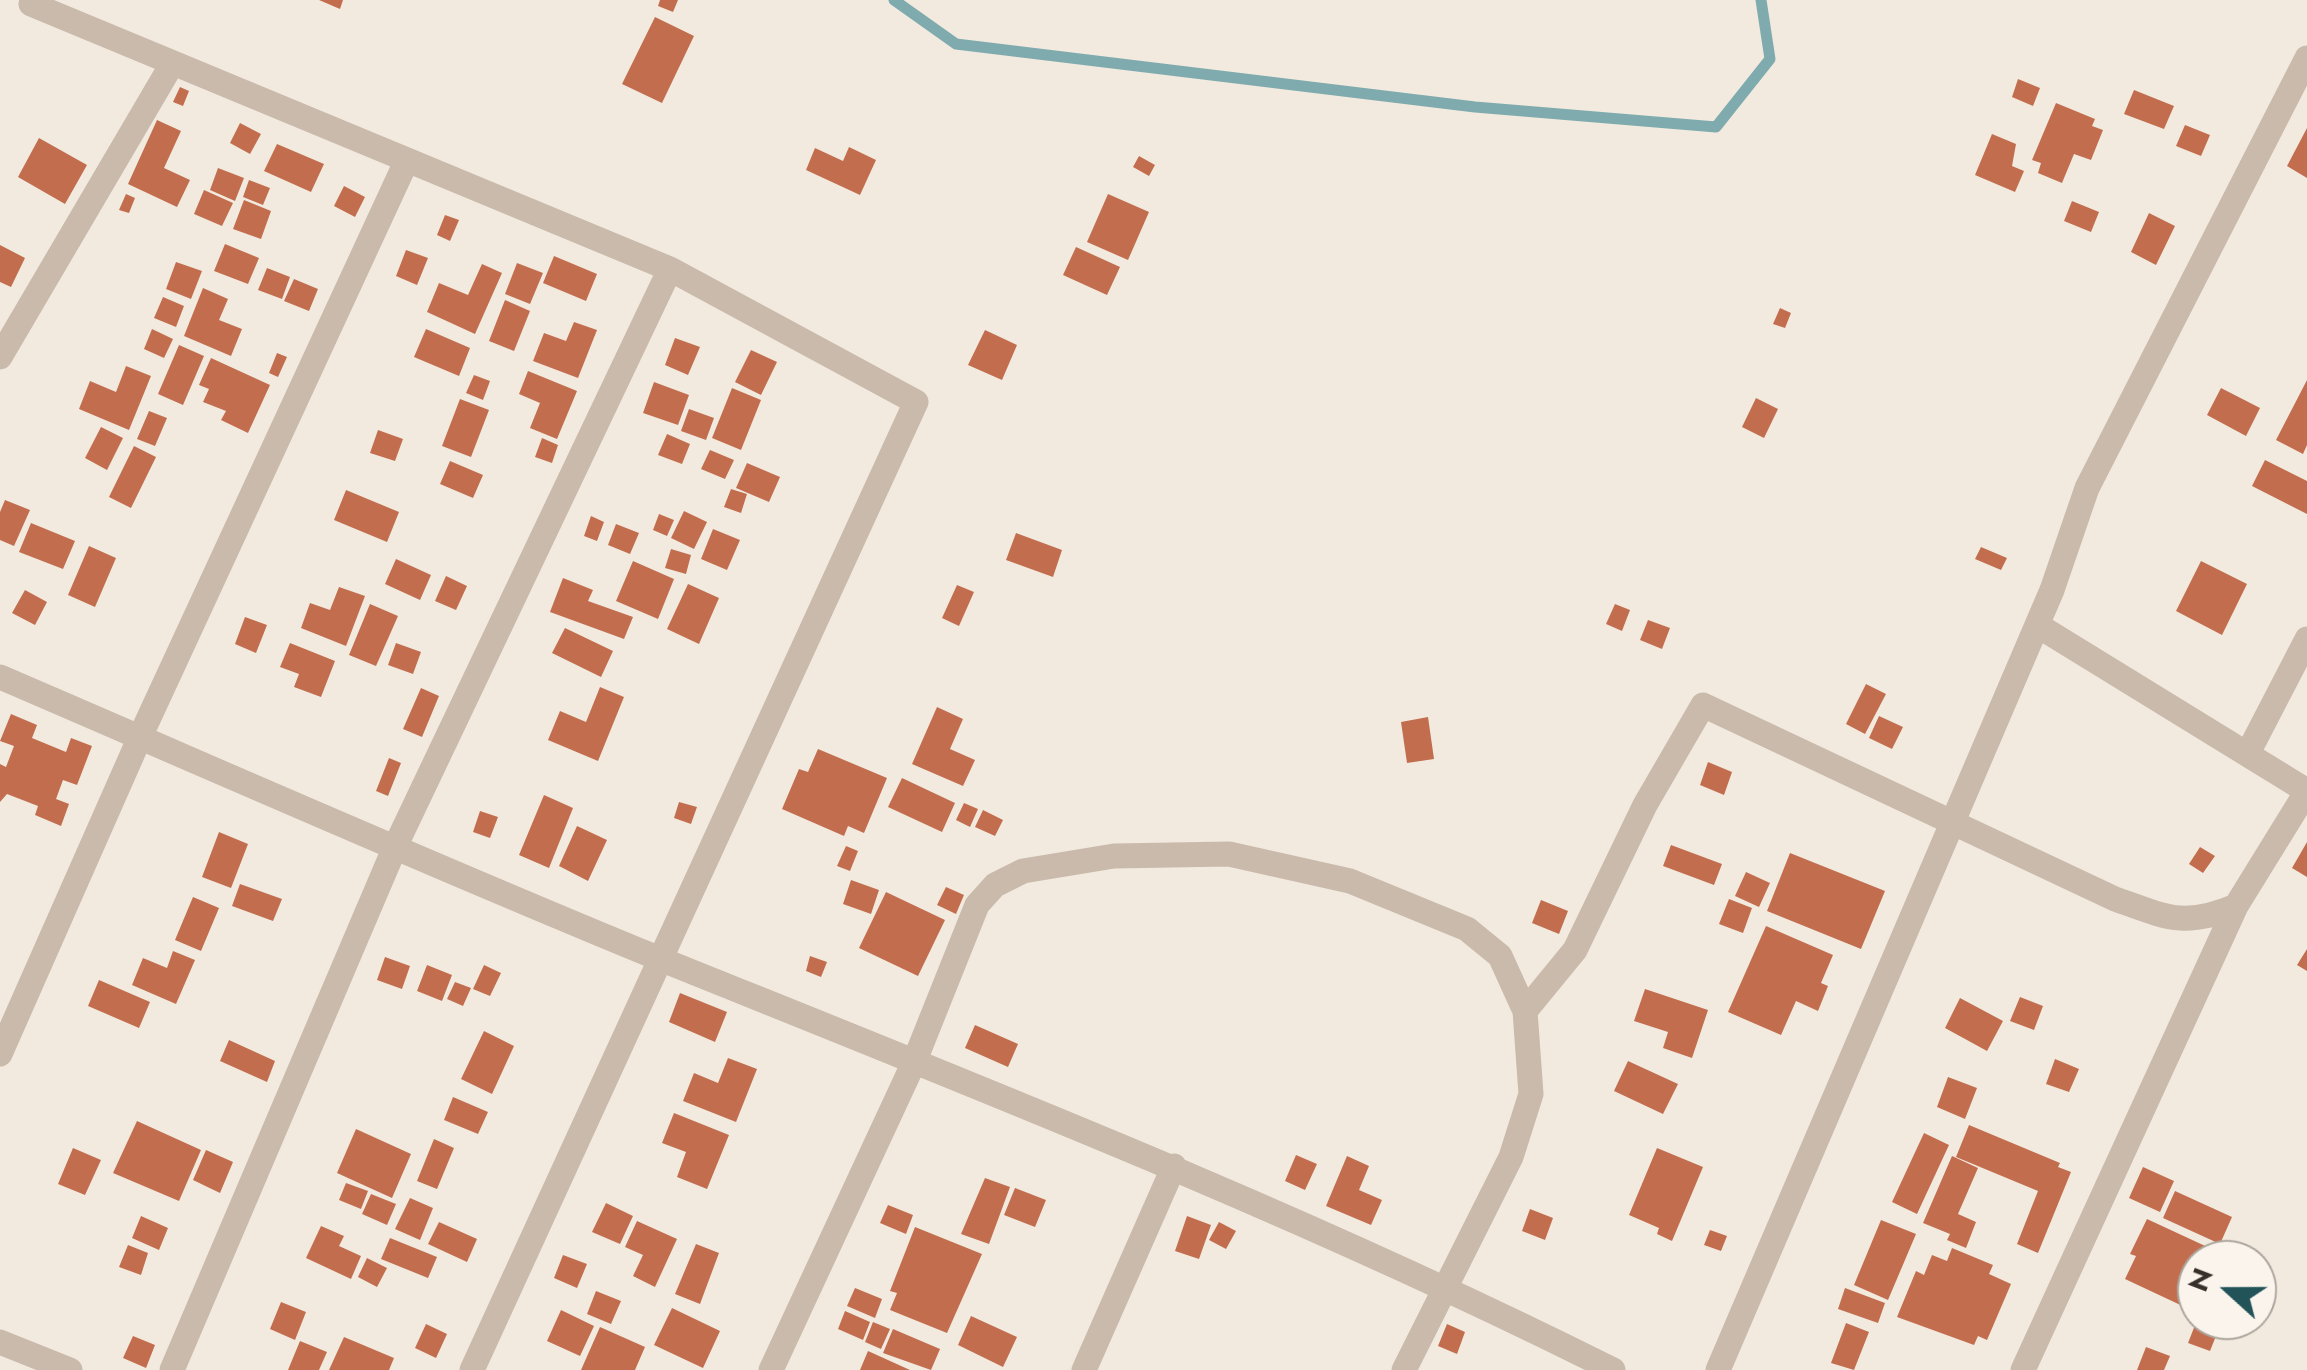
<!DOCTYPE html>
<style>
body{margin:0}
#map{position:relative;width:2307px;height:1370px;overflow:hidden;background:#f2eadf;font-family:Jost,sans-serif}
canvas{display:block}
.north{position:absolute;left:2177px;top:1240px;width:100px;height:100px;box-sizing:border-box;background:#faf4ec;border:2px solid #aca59e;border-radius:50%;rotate:291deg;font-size:28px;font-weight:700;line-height:40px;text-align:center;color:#382f2a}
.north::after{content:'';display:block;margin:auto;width:35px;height:45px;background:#215358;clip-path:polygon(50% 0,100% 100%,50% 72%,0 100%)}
</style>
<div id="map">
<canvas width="2307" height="1370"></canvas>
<div class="north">N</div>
</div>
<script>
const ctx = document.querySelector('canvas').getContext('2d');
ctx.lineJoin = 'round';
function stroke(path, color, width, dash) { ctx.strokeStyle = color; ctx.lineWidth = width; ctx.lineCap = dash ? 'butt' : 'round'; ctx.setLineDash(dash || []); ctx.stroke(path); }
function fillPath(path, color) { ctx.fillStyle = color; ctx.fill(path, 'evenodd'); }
stroke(new Path2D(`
 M894,0L956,44L1475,107L1716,127L1770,59L1761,0`), '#7fabae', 11);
fillPath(new Path2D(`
 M319,0H343L340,9Z
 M660,0H678L673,12L658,6Z
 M655,17L694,36L662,103L622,84Z
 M2018,79L2040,88L2033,106L2012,97Z
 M180,87L189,91L183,106L173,102Z
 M2134,90L2174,106L2164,129L2124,114Z
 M2056,103L2095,119L2092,126L2103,130L2091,160L2074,154L2062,183L2038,173L2041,163L2032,160Z
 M157,120L181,131L164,168L190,180L177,207L128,184Z
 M240,123L261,134L250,154L230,143Z
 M2185,125L2210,135L2201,156L2176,146Z
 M2307,128V178L2287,166Z
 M1992,134L2016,144L2012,166L2024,171L2015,192L1975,175Z
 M39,138L87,165L65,204L18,177Z
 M277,144L324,164L311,192L264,171Z
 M849,147L876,160L860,195L806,170L815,148L843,161Z
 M1139,156L1155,165L1149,176L1133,167Z
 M218,168L244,178L235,201L210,190Z
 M249,180L270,188L263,205L243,197Z
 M344,186L365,197L355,217L334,206Z
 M204,190L233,203L222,226L194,214Z
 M126,194L135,198L129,213L119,210Z
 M1108,194L1149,212L1128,260L1087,242Z
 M244,200L271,211L261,239L233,229Z
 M2072,201L2099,212L2091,232L2064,221Z
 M2149,213L2175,226L2156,265L2131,252Z
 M445,215L459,220L450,241L437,235Z
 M225,244L259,258L248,284L214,271Z
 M0,245L25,258L11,287L0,282Z
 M1076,247L1120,267L1107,295L1063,275Z
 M406,250L428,258L417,285L396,276Z
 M554,256L597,274L586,301L543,283Z
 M176,262L202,271L191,299L166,289Z
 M517,263L543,273L530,304L505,294Z
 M482,264L502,273L475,334L427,312L439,283L468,295Z
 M267,268L290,277L282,299L258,290Z
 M294,279L318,289L309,311L284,301Z
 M203,288L228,299L219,320L242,329L231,356L184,336Z
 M163,297L184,306L176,327L154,318Z
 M505,300L530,311L514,351L489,341Z
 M1780,308L1791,313L1785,328L1773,324Z
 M574,322L597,330L578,378L533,361L544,333L566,341Z
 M152,329L173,339L164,358L144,349Z
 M426,329L470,348L459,376L414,357Z
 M985,330L1017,345L1002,380L968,365Z
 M675,338L700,347L688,375L665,365Z
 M179,345L204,356L183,405L158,394Z
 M751,350L777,362L761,395L735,382Z
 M277,353L287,357L278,377L269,373Z
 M211,358L270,385L248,433L221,420L226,411L203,402L209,389L199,385Z
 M126,366L151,376L129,430L79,409L90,381L116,392Z
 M528,371L577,391L557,439L530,428L540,403L519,394Z
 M474,375L490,381L483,400L466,393Z
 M2307,380V445L2303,454L2276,440Z
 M654,382L689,395L678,425L643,413Z
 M732,388L761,400L741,450L712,438Z
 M2221,388L2260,408L2246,436L2207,415Z
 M1756,398L1778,409L1764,438L1742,427Z
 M460,399L489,410L471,457L442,446Z
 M689,409L714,418L706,440L681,431Z
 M149,411L167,418L155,446L137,439Z
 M101,427L123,438L107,470L85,458Z
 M378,430L403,439L395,461L370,453Z
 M667,434L690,444L682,464L658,455Z
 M542,438L558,445L552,463L535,457Z
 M134,446L156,457L131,508L109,497Z
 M710,450L734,460L725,479L701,469Z
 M2265,460L2307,481V514L2252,486Z
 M450,461L483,475L473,498L440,484Z
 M747,463L780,477L769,502L736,488Z
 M731,489L747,494L741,513L724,507Z
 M346,490L399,512L387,542L334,520Z
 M5,500L30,510L14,546L0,540V512Z
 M684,511L707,522L694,549L671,538Z
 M659,514L674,520L667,536L653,530Z
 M591,516L604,522L597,541L584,536Z
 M31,523L75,541L63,569L19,552Z
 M616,524L639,533L630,554L608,545Z
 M713,529L740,540L727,570L701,559Z
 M1016,533L1062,550L1053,577L1006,560Z
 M89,546L116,558L95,607L68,595Z
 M1981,547L2007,558L2001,570L1975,559Z
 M671,549L691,555L686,574L665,568Z
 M396,559L431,575L420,600L385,584Z
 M633,561L674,579L658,619L616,601Z
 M2201,561L2247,584L2222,635L2176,611Z
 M446,576L467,586L456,610L435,601Z
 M563,578L593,590L588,601L633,617L624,639L550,612Z
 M688,584L719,598L699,644L667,629Z
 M957,585L974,592L959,626L942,618Z
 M339,587L365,596L346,646L301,628L310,603L330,610Z
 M25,590L47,602L35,625L12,613Z
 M370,604L398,616L376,666L349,655Z
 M1615,604L1630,610L1622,631L1606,624Z
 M245,617L267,625L256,653L235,644Z
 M1648,620L1670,628L1662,649L1640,640Z
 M565,628L613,651L601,677L552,653Z
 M290,643L335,661L321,697L294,687L299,674L280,667Z
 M396,643L421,652L413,674L388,665Z
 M1866,684L1886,694L1865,734L1846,724Z
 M600,687L624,697L598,761L548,740L560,711L586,722Z
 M421,688L439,696L422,737L403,729Z
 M937,707L963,719L950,749L975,760L963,786L912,764Z
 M11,714L37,725L32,738L66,752L71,738L92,746L77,785L63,780L56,799L69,804L61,826L35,815L38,806L7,794L0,802V764L6,767L14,746L0,741Z
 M1879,716L1903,727L1892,749L1869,738Z
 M1428,717L1434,759L1407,763L1401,722Z
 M818,749L887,778L864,833L848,826L844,836L782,809L799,769L808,772Z
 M389,758L401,763L388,796L376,791Z
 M1708,762L1732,772L1724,795L1700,785Z
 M902,778L955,803L942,832L888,807Z
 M544,795L573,808L549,868L519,855Z
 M679,802L697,807L691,824L674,818Z
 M964,803L978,809L970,827L956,820Z
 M983,810L1003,820L995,836L975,827Z
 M480,811L498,817L490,838L473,832Z
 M577,826L607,840L588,881L559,866Z
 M219,832L248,844L231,888L202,877Z
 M2307,842V877L2292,868Z
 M1671,845L1722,864L1714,885L1663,866Z
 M846,846L858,851L850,871L837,866Z
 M2200,847L2215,856L2203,873L2189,864Z
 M1790,853L1885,891L1861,949L1767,911Z
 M1746,872L1770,883L1759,907L1735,896Z
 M851,880L879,890L871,914L843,904Z
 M240,884L282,899L273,921L232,906Z
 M946,887L964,895L956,914L937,905Z
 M886,892L945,920L918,976L859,948Z
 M193,897L219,908L201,951L175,940Z
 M1729,899L1752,908L1743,933L1719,924Z
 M1541,900L1568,911L1559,934L1532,923Z
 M1766,926L1833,955L1821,983L1828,986L1818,1011L1796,1001L1781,1035L1728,1012Z
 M2307,949V971L2297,965Z
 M173,951L195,960L176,1004L132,985L143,958L167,968Z
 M810,956L827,962L821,977L806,971Z
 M385,957L410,966L402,989L377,980Z
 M427,965L452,975L442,1001L417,991Z
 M484,965L501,973L490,996L473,989Z
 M99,980L150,1002L139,1028L88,1006Z
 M455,982L471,988L463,1006L447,999Z
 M1645,989L1708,1010L1692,1058L1663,1048L1668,1032L1634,1021Z
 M680,993L727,1012L715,1042L669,1022Z
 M2020,997L2043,1006L2034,1030L2010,1021Z
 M1960,998L2003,1021L1987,1051L1945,1028Z
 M975,1025L1018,1044L1008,1067L965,1048Z
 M484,1031L514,1046L492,1094L461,1079Z
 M229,1040L275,1061L267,1082L220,1061Z
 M728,1058L757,1069L736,1122L683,1101L694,1073L718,1083Z
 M2055,1059L2079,1069L2069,1092L2046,1084Z
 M1628,1061L1678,1084L1663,1114L1614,1091Z
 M1948,1077L1977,1088L1965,1119L1937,1107Z
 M453,1097L488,1112L478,1134L444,1120Z
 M674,1113L729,1135L707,1189L677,1177L686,1152L662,1143Z
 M137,1121L201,1150L179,1201L113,1173Z
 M1969,1125L2060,1163L2058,1167L2071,1172L2038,1253L2017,1244L2038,1191L1956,1157Z
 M356,1129L411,1154L392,1198L337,1173Z
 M1924,1133L1949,1145L1917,1214L1892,1202Z
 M434,1139L454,1148L437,1189L417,1181Z
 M73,1148L101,1160L85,1195L58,1184Z
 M1657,1148L1703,1167L1672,1241L1657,1234L1659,1228L1629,1215Z
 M206,1150L233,1162L220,1193L193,1180Z
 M1296,1155L1317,1164L1305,1190L1285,1181Z
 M1347,1156L1369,1166L1359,1190L1382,1200L1371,1225L1326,1206Z
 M1952,1156L1978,1168L1958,1214L1976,1222L1966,1248L1947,1240L1950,1234L1923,1223Z
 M2143,1167L2174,1181L2160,1212L2129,1198Z
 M985,1178L1010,1187L989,1244L961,1234Z
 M346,1183L368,1191L361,1209L339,1200Z
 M1015,1188L1046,1200L1035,1227L1004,1215Z
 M2175,1191L2232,1217L2220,1244L2163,1218Z
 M371,1194L396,1204L387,1225L362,1214Z
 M410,1198L433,1208L420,1240L395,1229Z
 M606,1203L633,1216L620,1244L592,1232Z
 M888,1205L913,1215L906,1234L880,1223Z
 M1530,1209L1553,1218L1545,1240L1522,1231Z
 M141,1216L168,1228L159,1250L132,1238Z
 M1187,1216L1211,1225L1199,1259L1175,1251Z
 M2147,1219L2216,1251L2212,1260H2197V1292L2189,1309L2125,1279L2136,1256L2130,1254Z
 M1881,1220L1916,1234L1888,1300L1854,1285Z
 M637,1221L677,1239L655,1287L633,1276L643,1255L625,1247Z
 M439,1222L477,1239L467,1262L428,1244Z
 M1219,1222L1236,1231L1226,1249L1209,1240Z
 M321,1226L344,1236L339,1246L361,1256L351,1279L306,1258Z
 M915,1227L982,1254L947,1333L890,1310L897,1293L890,1291Z
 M1710,1230L1727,1236L1721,1251L1704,1245Z
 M390,1238L437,1257L428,1278L381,1259Z
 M696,1244L719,1253L700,1304L675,1294Z
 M128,1245L148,1253L141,1275L119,1267Z
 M1952,1248L1993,1265L1989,1274L2011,1284L1987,1340L1978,1336L1974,1345L1897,1317L1916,1271L1924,1275L1932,1255L1947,1261Z
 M563,1255L587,1264L577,1288L554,1278Z
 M367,1258L387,1268L377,1287L358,1277Z
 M855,1288L882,1299L875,1318L847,1306Z
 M1845,1288L1885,1303L1878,1323L1838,1309Z
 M596,1291L621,1301L611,1324L587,1314Z
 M281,1302L306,1312L295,1340L270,1329Z
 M672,1308L720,1331L703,1368L654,1345Z
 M561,1310L594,1326L580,1356L547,1341Z
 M845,1311L870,1322L863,1340L838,1329Z
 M971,1316L1017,1337L1003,1367L958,1345Z
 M2197,1320L2222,1321L2210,1351L2188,1343Z
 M873,1322L890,1329L881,1349L865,1342Z
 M1846,1323L1869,1332L1854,1370L1831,1363Z
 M426,1324L447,1334L436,1358L415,1348Z
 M1447,1324L1465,1332L1457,1354L1438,1346Z
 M600,1327L645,1347L635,1370H581Z
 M893,1329L940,1349L931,1370L883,1353Z
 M133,1336L155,1345L146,1368L123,1358Z
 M344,1337L394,1358L389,1370H329Z
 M300,1341L327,1352L319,1370H288Z
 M2146,1347L2170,1356L2164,1370H2137Z
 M868,1351L910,1370H860Z`), '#c26e4e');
stroke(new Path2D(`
 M31,4L670,269L916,402L472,1370
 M0,357L172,64
 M2037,625L2307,791
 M0,677C221,772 442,870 665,961C985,1090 1304,1215 1613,1370
 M2248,753L2307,639
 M1525,1011L1575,950L1645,805L1703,705L2115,899C2166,917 2184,928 2236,906
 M0,1054L140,737L406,162
 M0,1342L70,1370
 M172,1370L395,847L670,269
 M771,1370L915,1060L977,905L995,885L1023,871L1114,856L1229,854L1350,881L1467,929L1500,956L1525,1011L1531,1094L1511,1157L1404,1370
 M1084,1370L1174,1166
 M1718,1370L2052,590L2087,488L2307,58
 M2023,1370L2236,906L2307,791`), '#cabaab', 25);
</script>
